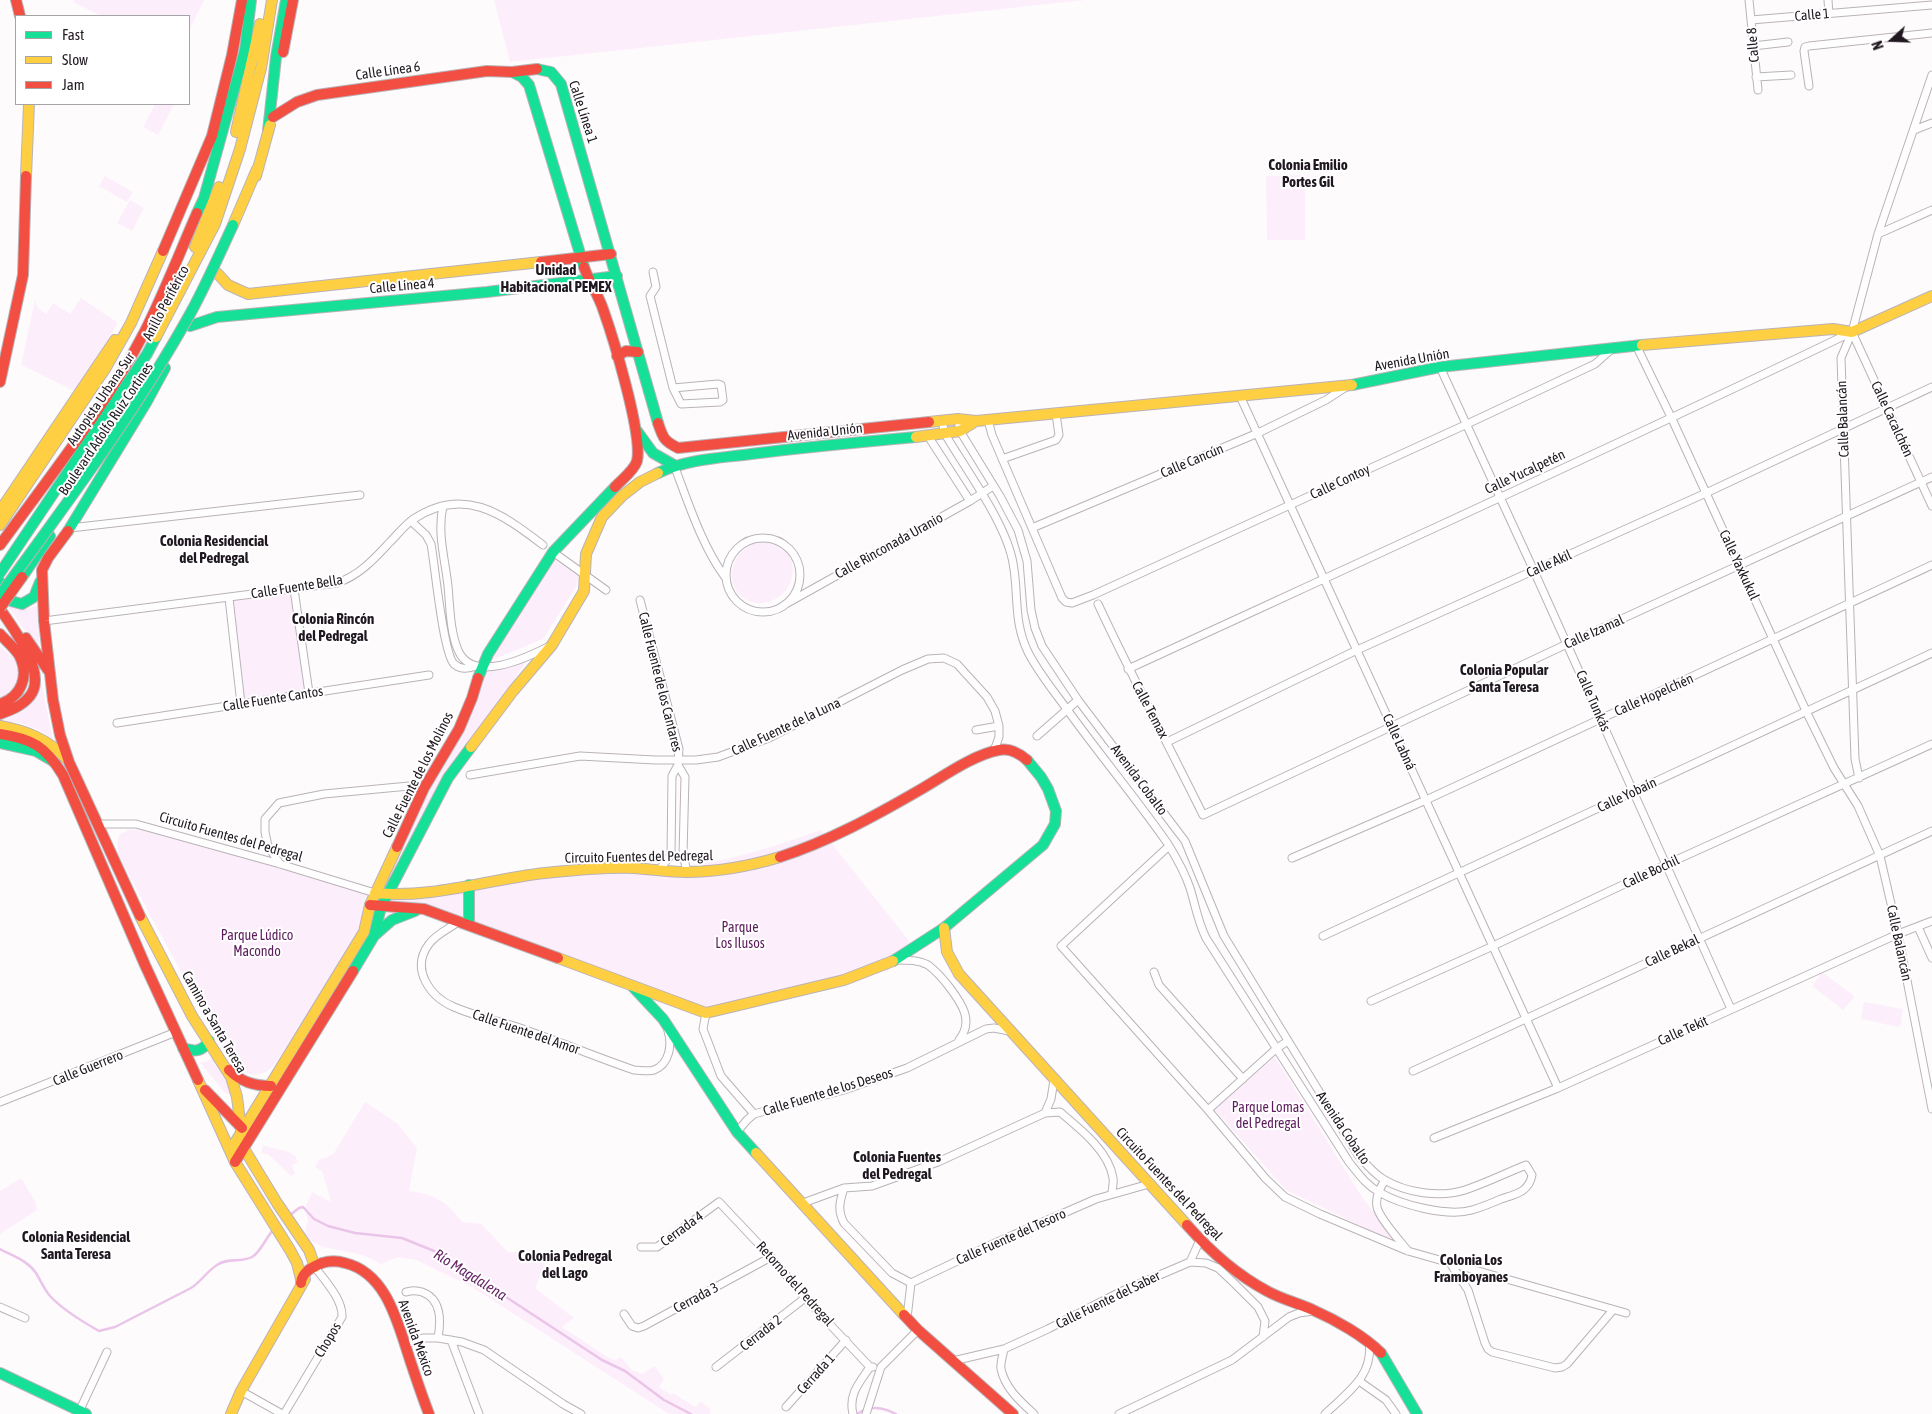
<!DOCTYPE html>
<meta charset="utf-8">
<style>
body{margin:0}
#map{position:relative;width:1932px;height:1414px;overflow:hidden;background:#fefbfd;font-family:"Asap Condensed",sans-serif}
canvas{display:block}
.legend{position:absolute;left:15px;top:15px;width:175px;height:90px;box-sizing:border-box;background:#fff;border:1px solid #a6a3a6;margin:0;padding:6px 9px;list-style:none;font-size:15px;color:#201820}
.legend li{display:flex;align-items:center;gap:10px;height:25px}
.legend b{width:25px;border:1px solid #a6a3a6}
.north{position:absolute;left:1867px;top:15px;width:50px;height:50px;-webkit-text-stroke:4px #fff;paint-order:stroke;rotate:250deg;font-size:14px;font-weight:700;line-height:20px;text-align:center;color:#201820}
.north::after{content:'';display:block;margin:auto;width:18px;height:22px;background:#201820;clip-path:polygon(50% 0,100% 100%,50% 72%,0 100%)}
</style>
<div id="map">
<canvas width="1932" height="1414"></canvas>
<ul class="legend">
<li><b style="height:6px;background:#16e098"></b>Fast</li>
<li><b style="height:6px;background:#ffcf43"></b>Slow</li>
<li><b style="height:6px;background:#f24e42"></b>Jam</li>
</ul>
<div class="north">N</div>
</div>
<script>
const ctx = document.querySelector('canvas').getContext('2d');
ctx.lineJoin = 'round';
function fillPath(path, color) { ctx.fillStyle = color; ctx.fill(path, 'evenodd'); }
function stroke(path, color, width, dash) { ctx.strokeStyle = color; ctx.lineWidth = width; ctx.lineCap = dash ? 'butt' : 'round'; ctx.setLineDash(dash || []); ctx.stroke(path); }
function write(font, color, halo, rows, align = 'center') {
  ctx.font = font + ' "Asap Condensed",sans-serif'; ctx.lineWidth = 4; ctx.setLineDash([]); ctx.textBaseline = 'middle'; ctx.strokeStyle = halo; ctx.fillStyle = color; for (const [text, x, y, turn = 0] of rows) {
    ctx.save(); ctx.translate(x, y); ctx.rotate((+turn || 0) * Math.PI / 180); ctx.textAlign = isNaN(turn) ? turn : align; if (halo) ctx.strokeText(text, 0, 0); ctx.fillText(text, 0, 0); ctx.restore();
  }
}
fillPath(new Path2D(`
 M74,0H204L189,31V16H101L73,2Z
 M494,0H1086L510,62Z
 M155,104H174L158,135L143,127Z
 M1305,175V240H1267L1266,176Z
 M105,176L133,192L127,202L99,186Z
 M130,200L144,208L132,231L117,223Z
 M81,298L118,323L75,391L21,365L35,300L37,307L46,314L53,303L70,314Z
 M758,542C778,542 798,555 792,577C790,587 783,596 773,600C737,617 709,562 758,542Z
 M551,555L579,575L576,587L543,639L487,662Z
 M291,592L305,691L244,700L232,600Z
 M7,605L22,610L37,606L40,653Z
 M0,646L16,661L20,668V683L11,695L0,700Z
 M527,660L482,726L388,890L381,887L483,672Z
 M41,681L53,740C38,726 21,723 1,720C22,715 38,704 41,681Z
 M142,829L371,894L361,932L275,1064C268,1073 256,1078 245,1072C232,1064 224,1043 216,1031C181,974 150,915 119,856L117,843L119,835L128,830Z
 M821,830L910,942L892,956L844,979L706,1013L424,909L381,907L387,895L469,885L660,867C718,866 767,849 821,830Z
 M1822,972L1854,996V998L1844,1009L1843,1010L1812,986Z
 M1864,1002L1903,1009L1901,1025L1898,1027L1861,1019Z
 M213,1057L232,1089L230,1095L225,1093L200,1062H206Z
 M1275,1057L1362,1197L1398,1244L1286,1190L1214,1109Z
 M365,1102L397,1123L417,1148L409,1191C436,1195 446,1201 462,1222L481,1224L509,1253L528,1249L545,1264L535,1288L574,1318L562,1327L609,1358L615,1360L621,1357L632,1370L642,1374L655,1366L664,1379L659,1387L671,1395L673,1393L695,1407L701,1401L711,1410L710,1414H669L472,1287L416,1260L398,1257L381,1264L363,1255L323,1247L303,1237L308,1221L305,1208L312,1192L331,1202L322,1171L315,1167L319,1159L326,1158L334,1153Z
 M263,1145C276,1150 283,1148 296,1156L297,1163L292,1165L295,1174L291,1176L269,1155L262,1153Z
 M21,1178L35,1201L37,1210L0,1234V1191Z`), '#fceffb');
stroke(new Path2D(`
 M289,1216L299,1208L303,1207L314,1219L328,1226L355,1233L402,1238L439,1253L602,1360L625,1371L664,1400L691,1414
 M0,1249C13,1256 27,1260 36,1273C41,1281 44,1289 50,1296C62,1309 83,1322 99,1331L115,1327L191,1288C201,1282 207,1271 217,1265C228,1257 241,1263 252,1257C261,1252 266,1237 274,1229
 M857,1414C870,1405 882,1407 896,1414`), '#ebc4e9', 2.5);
const street = new Path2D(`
 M1749,0L1758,90
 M1828,0L1829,14
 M1751,20L1932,5
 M1753,46L1788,42
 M1756,77L1791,75
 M1809,86L1804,51L1805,47L1809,46L1932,33
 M1914,130L1932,123
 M1878,234L1932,210
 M653,272L656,287L650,296L673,388L681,404L720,402L723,400L721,385L718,384L673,388
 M1852,332L1932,506
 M1636,345L1672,419L1807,713L1834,768L1858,806L1880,856L1898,934L1932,1109
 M1440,367L1534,571L1731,1009
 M1240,396L1558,1088
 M988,420L992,435L1062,598L1066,602L1072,603L1093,595L1465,425L1595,364L1613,348
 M942,421L945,434C966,470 1006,523 1013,563C1019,595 1013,621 1028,652C1038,672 1053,690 1066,708C1099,754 1136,798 1168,844C1176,857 1185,873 1190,888C1196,907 1197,919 1206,938L1349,1162C1358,1173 1366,1185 1379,1192C1401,1205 1447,1217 1472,1210C1482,1207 1492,1203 1501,1199C1516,1194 1529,1192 1532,1175L1526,1165C1506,1173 1486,1183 1465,1190C1440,1198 1406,1193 1383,1179C1373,1173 1366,1164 1358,1155L1224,936L1185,841L1078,700L1042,646L1035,628L1031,610L1027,561L1018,530L1000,496L960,431L958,419
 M928,436L970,501
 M1002,459L1056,440L1059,435L1056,414
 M674,465C688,502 702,546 725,577
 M443,506C437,533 445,559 448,586C450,607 450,631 458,650C472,684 526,658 548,647
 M411,521L426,535L431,544C435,566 443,653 454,664C461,670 468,669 476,666
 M70,528L360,495
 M1032,528L1258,433L1326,400L1346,387
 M726 575a37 37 0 1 1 74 0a37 37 0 1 1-74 0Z
 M553,552L606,590
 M294,589L309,693
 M229,598L241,704
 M640,600L679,749L678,765L672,776L671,855L659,870
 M1098,604C1131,675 1168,744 1203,815L1567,644L1932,477
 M784,605L970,501L993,486
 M44,621L337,583C360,575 374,559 390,542C397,535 404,526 412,520C463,485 501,513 543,545
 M1128,669C1369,558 1611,448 1850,333
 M117,723L429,675
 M976,730L999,726
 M1037,736L1078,700
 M1167,742L1357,650L1706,493L1932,387
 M678,765L685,777L683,854L687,872
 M470,775L580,756L655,760H696L718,757L769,738L902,670L928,659L944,658L957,664L987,697L995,711L999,726V737L994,751
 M1859,778L1855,759L1841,358L1852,332L1878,234L1932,75
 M98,824H136L280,864L375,893
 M1169,846L1061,946L1208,1110L1266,1179L1285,1197L1320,1214L1408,1251L1626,1313
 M1292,858L1426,800L1932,565
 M280,864L268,846L265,832V819L279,803L324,794L409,786
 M460,921C450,928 436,934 429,944C410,969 430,997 454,1007C475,1016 498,1021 520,1028C558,1041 596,1057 634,1070C640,1070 649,1072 654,1070C670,1064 672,1044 668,1031
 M1918,927L1932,958
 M1323,936L1932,653
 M897,960C908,960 919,960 928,965C936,971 944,980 950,988C962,1004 974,1021 959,1040
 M1154,972L1159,985L1243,1079
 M1371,1001L1493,946L1665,865L1932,744
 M706,1013L703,1029L721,1076L754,1114
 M1413,1071L1932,831
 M0,1102L176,1032
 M1208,1110L1277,1048L1288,1041
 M1045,1113L1060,1112C1079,1128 1109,1151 1113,1178C1114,1182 1112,1188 1112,1193
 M737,1132L747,1120L754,1114L844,1090L907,1068L986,1029L994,1028L1009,1031
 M1434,1138L1558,1088L1898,934L1932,921
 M1385,1180C1380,1188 1375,1197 1377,1207C1379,1218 1400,1241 1408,1251
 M844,1188C840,1201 837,1210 844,1223L892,1273L911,1283L995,1243L1096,1199L1149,1184
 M803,1203L844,1188L872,1186L938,1162L1045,1113L1051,1099L1054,1080
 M641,1247H657L719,1202L771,1257L805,1298L870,1367
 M1190,1262L1200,1240
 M1450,1263L1468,1290L1485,1343L1488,1349L1492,1352L1555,1368L1562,1367L1567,1364L1613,1310
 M406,1292C412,1290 416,1290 422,1292C442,1299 441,1321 438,1338
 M0,1307L25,1318
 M624,1314L632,1326L638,1328L644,1326L771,1257
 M907,1318L911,1283
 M451,1340L479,1414
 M404,1345L423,1338H438L462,1342L484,1350L563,1404L581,1414
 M1004,1349C1003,1355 1000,1363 1001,1369C1005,1388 1020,1401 1034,1414
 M953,1361L1004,1349L1048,1329L1120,1292L1190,1262L1206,1263L1218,1268L1235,1284L1258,1307L1265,1321L1263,1337
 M716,1367L805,1298
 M1359,1381L1386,1400L1396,1414
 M241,1391L282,1414
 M786,1407L846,1340
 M78,1414L107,1352
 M284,1414L342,1317C343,1299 324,1280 315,1267
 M853,1414C848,1394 860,1382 870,1367H873
 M866,1414L881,1367L918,1330
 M1119,1414L1232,1360L1289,1317L1299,1313L1313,1311
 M1325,1414C1348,1392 1374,1376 1369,1341`);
const fast = new Path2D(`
 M537,69L551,72L561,84L658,423
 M512,72L522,77L529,85L584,267
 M268,131L276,57L286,0
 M197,213L204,198L245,50L251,0
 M190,326L217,317L487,292L617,276
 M1352,385L1440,367L1642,345
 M637,431L653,453L674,465
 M658,473C687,459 720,458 751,454C806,447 861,442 916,437
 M68,531L146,403L165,368
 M0,573L147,354L156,337
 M22,577L50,536
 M0,582L11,601L22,604L34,597L40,582
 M478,678L488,654L553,552L615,487
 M0,743L36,751L53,761
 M469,885V925
 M375,935L392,920L415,911
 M893,961L944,928L1043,845L1055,824L1056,811L1048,789L1041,777L1027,760
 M353,971L374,936L381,907L448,778L471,747
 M633,987L663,1019L737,1132L756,1153
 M183,1048C194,1052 202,1052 209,1041
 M1381,1353L1417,1414
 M0,1373L86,1414`);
const slow = new Path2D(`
 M236,132L260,24
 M26,176L29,104
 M256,176L270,125
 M233,225L257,169
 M195,247L219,187
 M217,273L228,285L248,294L541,262
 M156,337L215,224L240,149L261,68L272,0
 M1642,345L1833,329L1852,332L1932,296
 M929,422L958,419L976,421L1352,385
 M916,437L960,431L976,421
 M0,511L115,340
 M0,525L105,369L131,323L163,251
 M0,726C27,731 47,739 67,759
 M471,747L513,691L552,645L584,591L586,554L602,517L622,496L640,482L658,473
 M375,893C432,899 489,879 545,873C574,870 604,867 633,868C651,869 668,872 686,872C718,872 750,866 780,857
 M140,916L192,1016L231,1077L237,1097L243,1147L277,1203L309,1250L315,1267
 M944,928L947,952L959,974L1187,1225
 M558,958L706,1013L844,980L893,961
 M198,1080L235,1162L290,1250L297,1263L301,1279
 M230,1151L364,932L370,905L397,847
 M756,1153L904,1315
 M231,1414L241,1391L305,1279`);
const jam = new Path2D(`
 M16,0L20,16
 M283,52L293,0
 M273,117L297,102L317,95L487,71L512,72L537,69
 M163,251L212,136L232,55L242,0
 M541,262L611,254
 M584,267C589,282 598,294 603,309C613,337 643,435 637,461C634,471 621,480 615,487
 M617,356L626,351L638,352
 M0,382L23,275L26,176
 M658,423C663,438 664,441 678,448L929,422
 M68,531L48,558L42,570L44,621L53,700L60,735L69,762L140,916
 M0,545C50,476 106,407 145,331C164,293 180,252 197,213
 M0,609C13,628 48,673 30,696C22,706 11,710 0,714
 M0,634C6,641 14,647 19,655C30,676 21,697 0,704
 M26,638L48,670
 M0,734C33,739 45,746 63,775L145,965L198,1080
 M397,847L424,788L459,729L472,698L478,678
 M780,857C829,841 873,817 918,791C941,778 972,755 999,750C1009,748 1019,753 1027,760
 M370,905L424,909L558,958
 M229,1070C241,1082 254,1086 271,1086
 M205,1090L242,1128
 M235,1162L353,971
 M1187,1225C1209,1250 1237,1275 1267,1291C1281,1299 1298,1303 1313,1310C1336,1320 1364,1336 1381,1353
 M301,1283C302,1272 312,1267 322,1263C329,1261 338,1261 345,1263C387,1273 398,1324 410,1360C416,1378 422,1396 429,1414
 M904,1315L918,1330L1013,1414`);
stroke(street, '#b9b3b8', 9);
stroke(fast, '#b9b3b8', 12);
stroke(slow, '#b9b3b8', 12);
stroke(jam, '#b9b3b8', 12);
stroke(street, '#fffeff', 7);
stroke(fast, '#16e098', 10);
stroke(slow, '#ffcf43', 10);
stroke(jam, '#f24e42', 10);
const fastBridge = new Path2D(`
 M0,595C66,504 135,413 190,314C206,285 219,255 233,225`);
const jamBridge = new Path2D(`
 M0,608L22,577`);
stroke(fastBridge, '#b9b3b8', 12, []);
stroke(jamBridge, '#b9b3b8', 12, []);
stroke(fastBridge, '#16e098', 10);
stroke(jamBridge, '#f24e42', 10);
write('14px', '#201820', '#fff', [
 ["Calle 1",1812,15,-5],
 ["Calle 8",1753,45,-95],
 ["Calle Línea 6",388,71,-8],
 ["Calle Línea 1",583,112,72],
 ["Calle Línea 4",402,286,-5],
 ["Anillo Periférico",166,303,-62],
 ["Avenida Unión",1412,360,-10],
 ["Autopista Urbana Sur",101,399,-56],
 ["Calle Balancán",1843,419,-92],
 ["Calle Cacalchén",1892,419,65],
 ["Boulevard Adolfo Ruiz Cortines",106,429,-56],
 ["Avenida Unión",825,432,-6],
 ["Calle Cancún",1192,461,-23],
 ["Calle Yucalpetén",1525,472,-25],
 ["Calle Contoy",1340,482,-25],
 ["Calle Rinconada Uranio",889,546,-29],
 ["Calle Akil",1549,564,-24],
 ["Calle Yaxkukul",1739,565,65],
 ["Calle Fuente Bella",297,587,-9],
 ["Calle Izamal",1594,632,-24],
 ["Calle Fuente de los Cantares",660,682,76],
 ["Calle Hopelchén",1654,695,-24],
 ["Calle Fuente Cantos",273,699,-9],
 ["Calle Tunkás",1593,701,66],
 ["Calle Temax",1150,710,62],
 ["Calle Fuente de la Luna",786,727,-25],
 ["Calle Labná",1399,742,65],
 ["Calle Fuente de los Molinos",418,775,-63],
 ["Avenida Cobalto",1139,780,53],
 ["Calle Yobaín",1627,795,-25],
 ["Circuito Fuentes del Pedregal",231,837,16],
 ["Circuito Fuentes del Pedregal",639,857,-1],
 ["Calle Bochil",1651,872,-25],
 ["Calle Balancán",1899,943,78],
 ["Calle Bekal",1672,951,-25],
 ["Camino a Santa Teresa",214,1022,60],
 ["Calle Tekit",1683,1031,-24],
 ["Calle Fuente del Amor",526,1032,19],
 ["Calle Guerrero",88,1068,-22],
 ["Calle Fuente de los Deseos",828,1092,-17],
 ["Avenida Cobalto",1343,1128,56],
 ["Circuito Fuentes del Pedregal",1169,1184,47],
 ["Cerrada 4",682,1229,-36],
 ["Calle Fuente del Tesoro",1011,1237,-24],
 ["Retorno del Pedregal",795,1284,48],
 ["Cerrada 3",696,1298,-28],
 ["Calle Fuente del Saber",1108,1300,-26],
 ["Cerrada 2",761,1333,-38],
 ["Avenida México",416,1338,70],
 ["Chopos",328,1340,-59],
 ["Cerrada 1",816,1374,-48]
]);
write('14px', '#5d1d5d', '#fff', [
 ["Parque",740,928],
 ["Los Ilusos",740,944],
 ["Parque Lúdico",257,936],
 ["Macondo",257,952],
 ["Parque Lomas",1268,1108],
 ["del Pedregal",1268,1124]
]);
write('bold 15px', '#201820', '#fff', [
 ["Colonia Emilio",1308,165],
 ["Portes Gil",1308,182],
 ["Unidad",556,270],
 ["Habitacional PEMEX",556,287],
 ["Colonia Residencial",214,541],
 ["del Pedregal",214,558],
 ["Colonia Rincón",333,619],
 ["del Pedregal",333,636],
 ["Colonia Popular",1504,670],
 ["Santa Teresa",1504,687],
 ["Colonia Fuentes",897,1157],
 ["del Pedregal",897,1174],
 ["Colonia Residencial",76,1237],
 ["Santa Teresa",76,1254],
 ["Colonia Pedregal",565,1256],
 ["del Lago",565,1273],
 ["Colonia Los",1471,1260],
 ["Framboyanes",1471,1277]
]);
write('italic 15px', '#672867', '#fff', [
 ["Río Magdalena",470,1275,32]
]);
</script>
